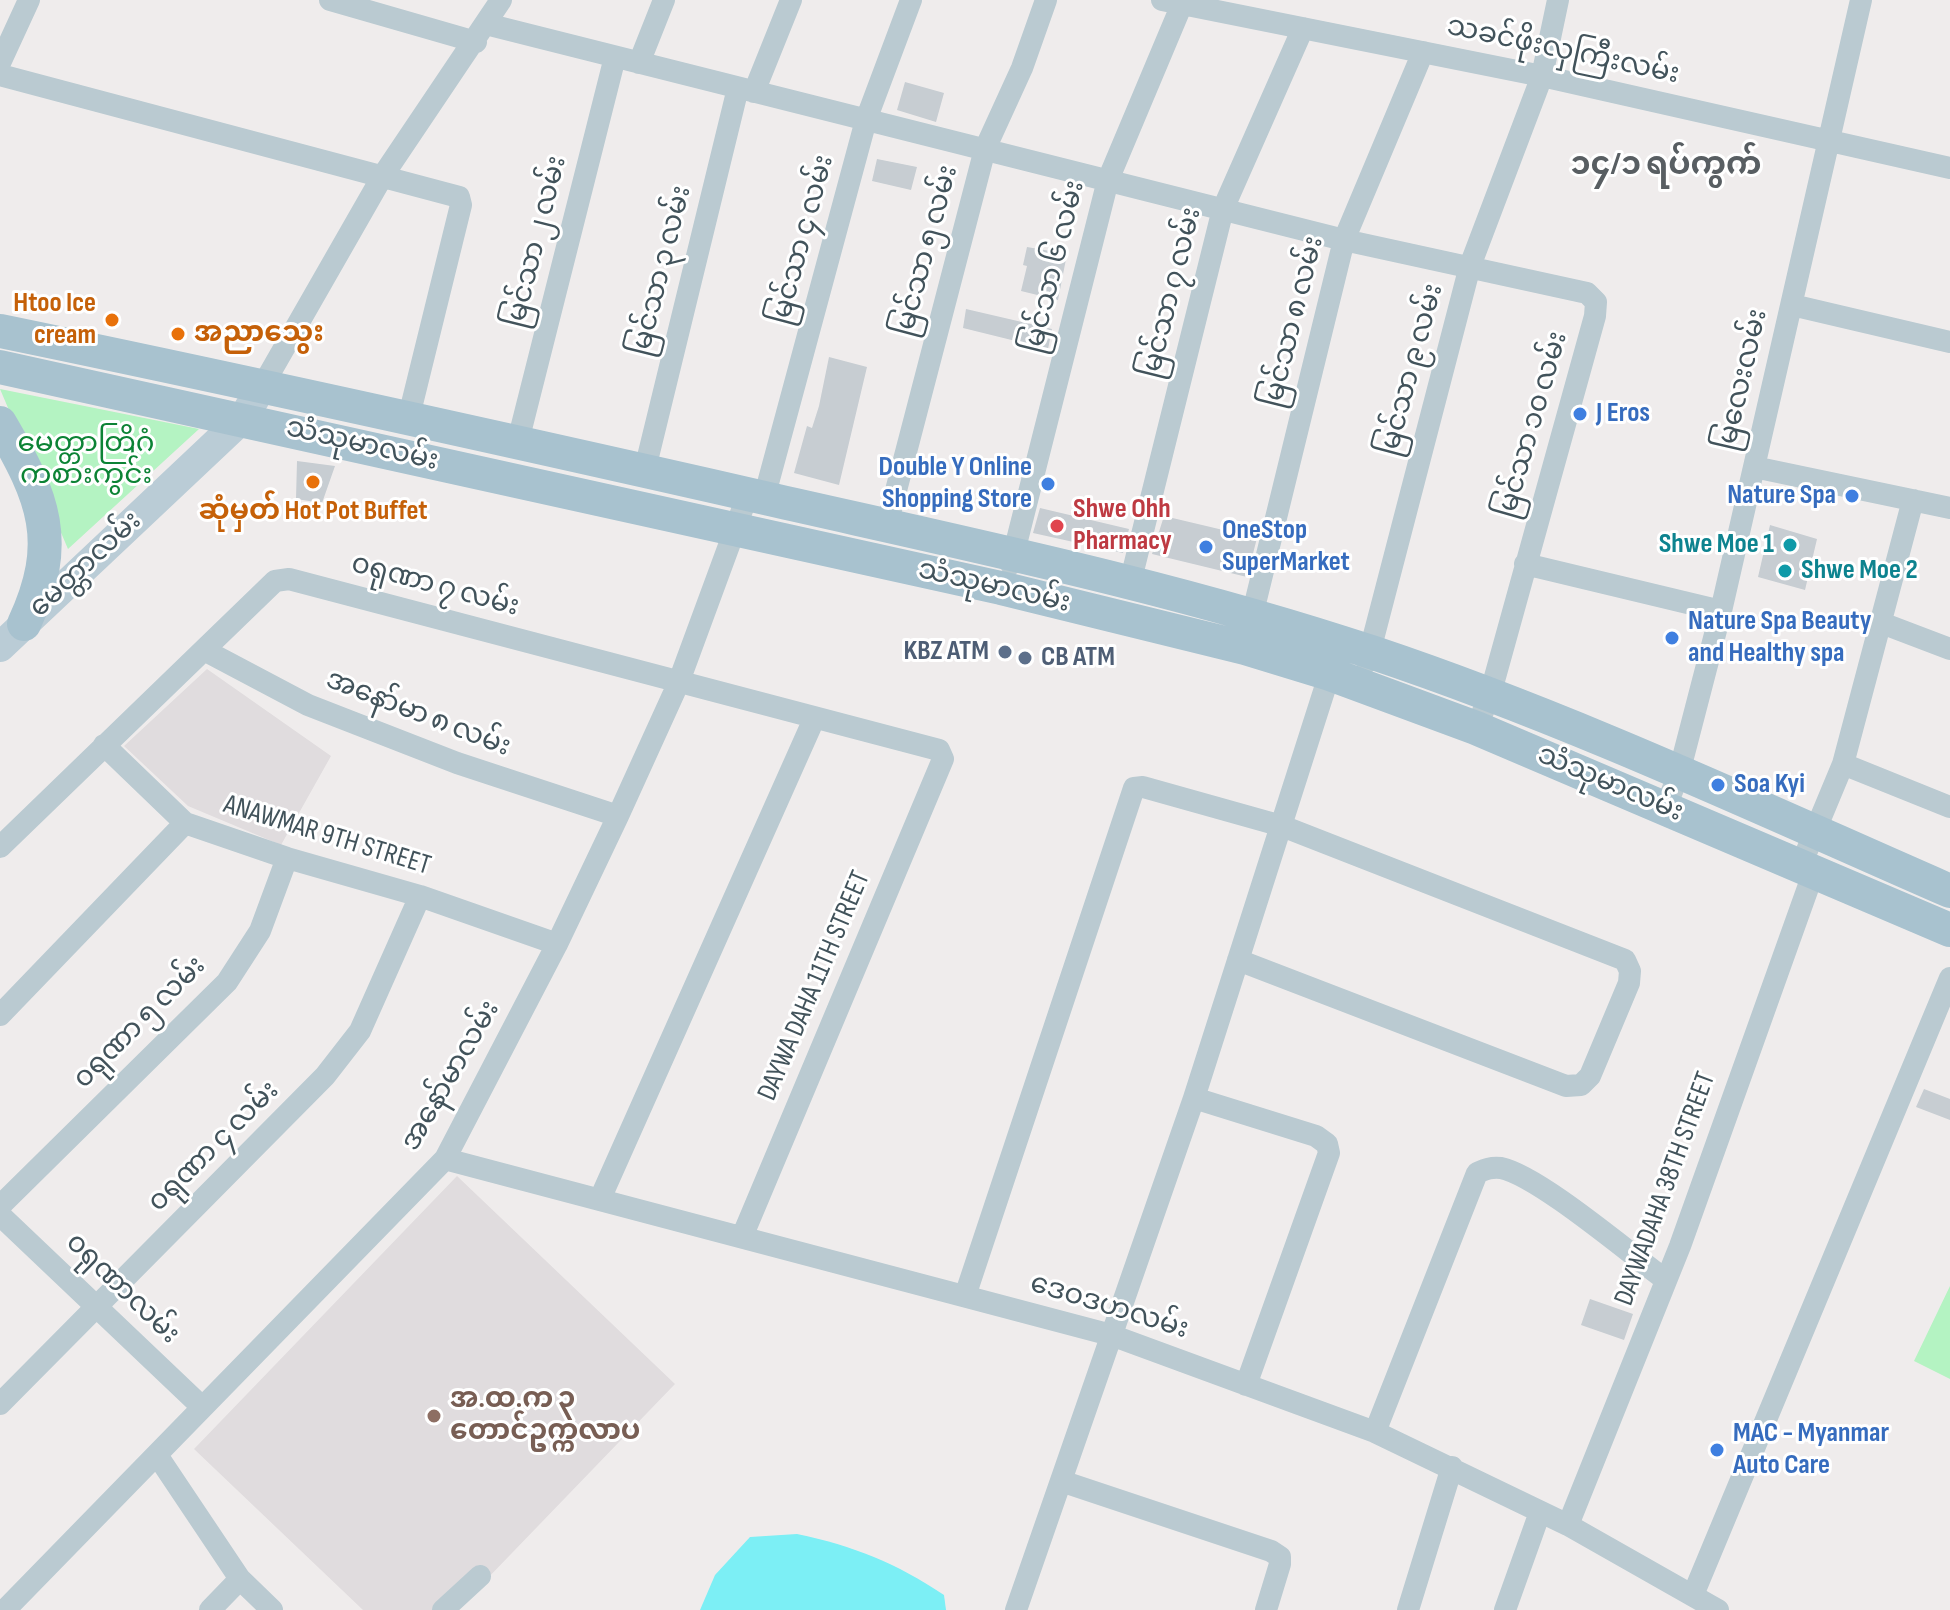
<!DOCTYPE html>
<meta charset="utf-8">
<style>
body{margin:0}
canvas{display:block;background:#efecec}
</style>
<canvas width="1950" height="1610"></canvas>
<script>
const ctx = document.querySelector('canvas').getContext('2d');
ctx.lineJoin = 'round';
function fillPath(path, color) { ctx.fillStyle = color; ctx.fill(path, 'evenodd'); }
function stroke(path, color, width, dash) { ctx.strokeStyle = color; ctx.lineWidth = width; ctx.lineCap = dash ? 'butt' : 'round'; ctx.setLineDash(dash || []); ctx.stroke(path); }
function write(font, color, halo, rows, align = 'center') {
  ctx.font = font + ' "Sofia Sans Condensed","Noto Sans Myanmar",sans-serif'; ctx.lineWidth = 6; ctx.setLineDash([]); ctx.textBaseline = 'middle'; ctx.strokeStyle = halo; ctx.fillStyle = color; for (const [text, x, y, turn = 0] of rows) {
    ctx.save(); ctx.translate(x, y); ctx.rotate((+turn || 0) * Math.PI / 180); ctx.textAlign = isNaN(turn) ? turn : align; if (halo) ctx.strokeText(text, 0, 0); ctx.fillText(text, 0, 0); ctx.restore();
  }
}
fillPath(new Path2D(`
 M207,669L331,756L281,845L188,806L124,746Z
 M457,1176L675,1384L457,1610H363L194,1449Z`), '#e0dcde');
fillPath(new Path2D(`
 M0,389L199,429L68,549Z
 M1950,1286V1379L1914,1361Z`), '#b4f3c2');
fillPath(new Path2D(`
 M797,1534C854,1546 896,1563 944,1595L946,1610H700L715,1575L750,1537Z`), '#7ceff5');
fillPath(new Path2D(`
 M905,82L944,93L936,122L897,110Z
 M877,159L917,167L911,190L872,181Z
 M1027,247L1067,254L1058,300L1021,291L1027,266L1023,265Z
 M966,309L1052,329L1048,349L963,328Z
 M829,357L867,367L839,485L794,473L807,426L812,428L819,406Z
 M297,461L335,466L322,503L296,499Z
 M1040,508L1129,529L1123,553L1033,533Z
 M1164,516L1257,538L1247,577L1152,554Z
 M1770,525L1817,539L1805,590L1758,577Z
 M1924,1089L1950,1099V1120L1916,1107Z
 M1590,1299L1633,1314L1624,1340L1581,1325Z`), '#c7cdd2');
stroke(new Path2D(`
 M330,0L476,42
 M1162,0L1542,76L1950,168
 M486,24L1344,240L1587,293L1596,302L1595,316L1490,695L1476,728
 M0,63L29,0
 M639,63L664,0
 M0,75L459,197L461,205L409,416
 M754,92L791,0
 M1792,305L1950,342
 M263,385L382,177L501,0
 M518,441L615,57
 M1754,467L1950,508
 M645,469L738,88
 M764,498L866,120L911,0
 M887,525L985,149L1022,68L1046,0
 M1011,564L1108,180L1182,4
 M1525,564L1721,611
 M1130,583L1223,209L1303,28
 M1252,616L1344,240L1423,52
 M1879,622L1950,649
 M204,650L308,705L457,763L618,816
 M1367,662L1470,266L1542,76L1558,0
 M104,745L185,823L287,858L420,896L557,944
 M1843,764L1950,807
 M1666,807L1679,773L1721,611L1861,0
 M0,847L275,581L289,579L939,750L943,759L742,1237
 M1801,865L1843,764L1913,500
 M0,1015L185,823
 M1194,1098L1316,1136L1327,1144L1329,1153L1246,1385
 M445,1159L1111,1335L1375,1432L1568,1525L1718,1610
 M600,1199L814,719
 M0,1206L227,982L260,931L287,858
 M0,1215L202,1407
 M965,1296L1134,788L1143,787L1282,826L1625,960L1630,971L1629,983L1590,1076L1581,1085L1566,1086L1238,960
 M0,1404L325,1076L360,1031L420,896
 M1375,1432L1477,1173C1486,1169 1491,1167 1501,1168C1539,1176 1630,1254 1666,1280
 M157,1455L240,1579L272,1610
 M1061,1481L1271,1551L1280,1557V1564L1266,1610
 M1568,1525L1680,1246L1814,871
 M1693,1595L1950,978
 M5,1610L445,1159L557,944L618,816L678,684L748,494
 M210,1610L240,1579
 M443,1610L480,1576
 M1016,1610L1194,1098L1333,663
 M1408,1610L1452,1467
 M1505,1610L1540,1512`), '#bacad1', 22);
stroke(new Path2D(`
 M0,647L243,418L263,385`), '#baccd6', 30);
stroke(new Path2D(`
 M0,331C257,384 513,441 769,499C972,545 1176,587 1374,653C1571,719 1760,808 1950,891
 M0,367L1001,588L1245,648L1330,674L1476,728L1950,930
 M0,423C44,498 62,542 24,624`), '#a8c2cf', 34);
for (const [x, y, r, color] of [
 [112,320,8,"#e8710a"],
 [178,334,8,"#e8710a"],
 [1580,414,8,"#3f7fe0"],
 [313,482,8,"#e8710a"],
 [1048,484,8,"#3f7fe0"],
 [1852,496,8,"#3f7fe0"],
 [1057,526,8,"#e0444e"],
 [1790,545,8,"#0f9aa8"],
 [1206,547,8,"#3f7fe0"],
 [1785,571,8,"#0f9aa8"],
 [1672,638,8,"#3f7fe0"],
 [1005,652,8,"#5c6f8a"],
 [1025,658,8,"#5c6f8a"],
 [1718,785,8,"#3f7fe0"],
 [434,1416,8,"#8d6e63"],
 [1717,1450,8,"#3f7fe0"]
]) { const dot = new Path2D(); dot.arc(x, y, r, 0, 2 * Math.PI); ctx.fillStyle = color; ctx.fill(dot); stroke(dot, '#fff', 3); }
write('28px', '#42535b', '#fff', [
 ["သခင်ဖိုးလှကြီးလမ်း",1563,51,12],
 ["မြင်သာ ၄ လမ်း",803,240,-75],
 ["မြင်သာ ၂ လမ်း",537,242,-76],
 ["မြင်သာ ၅ လမ်း",927,251,-75],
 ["မြင်သာ ၆ လမ်း",1055,267,-76],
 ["မြင်သာ ၃ လမ်း",662,271,-76],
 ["မြင်သာ ၇ လမ်း",1172,293,-76],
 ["မြင်သာ ၈ လမ်း",1294,322,-76],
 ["မြင်သာ ၉ လမ်း",1412,370,-75],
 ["မြလေးလမ်း",1743,380,-77],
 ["မြင်သာ ၁၀ လမ်း",1533,425,-74],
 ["သံသုမာလမ်း",362,445,13],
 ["မေတ္တာလမ်း",86,565,-43],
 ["၀ရုဏာ ၇ လမ်း",435,586,15],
 ["သံသုမာလမ်း",994,587,13],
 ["အနော်မာ ၈ လမ်း",418,714,21],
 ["သံသုမာလမ်း",1610,784,23],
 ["ANAWMAR 9TH STREET",327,836,17],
 ["DAYWA DAHA 11TH STREET",815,986,-67],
 ["၀ရုဏာ ၅ လမ်း",140,1023,-45],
 ["အနော်မာလမ်း",451,1076,-60],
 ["၀ရုဏာ ၄ လမ်း",214,1147,-45],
 ["DAYWADAHA 38TH STREET",1666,1189,-70],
 ["၀ရုဏာလမ်း",122,1289,44],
 ["ဒေဝဒဟလမ်း",1109,1307,17]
]);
write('bold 28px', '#c56008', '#fff', [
 ["Htoo Ice",96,304],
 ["cream",96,336],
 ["အညာသွေး",194,334,"left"],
 ["ဆုံမှတ် Hot Pot Buffet",313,512,"center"]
], 'right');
write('bold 28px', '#366cbe', '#fff', [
 ["J Eros",1596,414],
 ["Double Y Online",1032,468,"right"],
 ["Shopping Store",1032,500,"right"],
 ["Nature Spa",1836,496,"right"],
 ["OneStop",1222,531],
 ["SuperMarket",1222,563],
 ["Nature Spa Beauty",1688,622],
 ["and Healthy spa",1688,654],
 ["Soa Kyi",1734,785],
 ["MAC - Myanmar",1733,1434],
 ["Auto Care",1733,1466]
], 'left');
write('28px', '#0c8335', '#fff', [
 ["မေတ္တာတြိဂံ",86,444],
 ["ကစားကွင်း",86,476]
]);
write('bold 28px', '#be3a42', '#fff', [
 ["Shwe Ohh",1073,510],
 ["Pharmacy",1073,542]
], 'left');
write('bold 28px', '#0d838f', '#fff', [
 ["Shwe Moe 1",1774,545],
 ["Shwe Moe 2",1801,571,"left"]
], 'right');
write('bold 28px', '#4e5e75', '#fff', [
 ["KBZ ATM",989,652],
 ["CB ATM",1041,658,"left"]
], 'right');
write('bold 28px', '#785e54', '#fff', [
 ["အ.ထ.က ၃",450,1400],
 ["တောင်ဥက္ကလာပ",450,1432]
], 'left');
write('bold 32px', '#585e62', '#fff', [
 ["၁၄/၁ ရပ်ကွက်",1666,166]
]);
</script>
